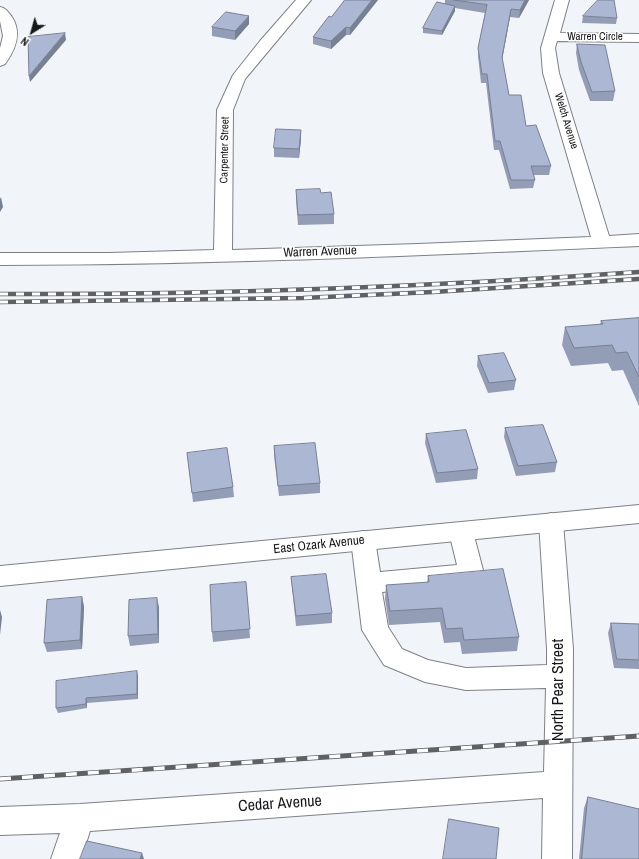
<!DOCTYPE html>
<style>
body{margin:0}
#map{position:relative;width:639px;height:859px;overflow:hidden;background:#f1f4f9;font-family:"Archivo Narrow",sans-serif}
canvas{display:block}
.north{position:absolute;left:12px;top:12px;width:40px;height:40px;-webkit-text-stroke:3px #fff;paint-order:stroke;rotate:217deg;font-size:11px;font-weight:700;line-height:16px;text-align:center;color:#161719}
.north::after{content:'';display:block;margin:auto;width:14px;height:18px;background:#161719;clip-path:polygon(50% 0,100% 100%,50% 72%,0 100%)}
</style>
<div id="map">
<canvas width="639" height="859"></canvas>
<div class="north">N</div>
</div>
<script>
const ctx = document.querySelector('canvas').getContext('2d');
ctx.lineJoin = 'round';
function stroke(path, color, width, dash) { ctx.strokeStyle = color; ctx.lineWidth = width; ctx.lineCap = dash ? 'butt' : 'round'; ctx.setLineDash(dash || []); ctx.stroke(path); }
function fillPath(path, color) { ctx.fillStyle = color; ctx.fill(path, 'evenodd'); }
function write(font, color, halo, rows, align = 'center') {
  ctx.font = font + ' "Archivo Narrow",sans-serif'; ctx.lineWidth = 3; ctx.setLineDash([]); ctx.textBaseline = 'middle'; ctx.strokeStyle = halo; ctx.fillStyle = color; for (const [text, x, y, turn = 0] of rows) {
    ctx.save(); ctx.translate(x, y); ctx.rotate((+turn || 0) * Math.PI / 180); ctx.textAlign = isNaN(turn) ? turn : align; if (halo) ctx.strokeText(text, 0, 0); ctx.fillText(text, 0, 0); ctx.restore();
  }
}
const minor = new Path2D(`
 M296,0H311L245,79L233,110L232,250L418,244L591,237L543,73L541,48L555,0H569L560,33L639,34V42L557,41L555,48L559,73L609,236L639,234V246C426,255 213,265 0,265V253H109L214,250L217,110L233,75L260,41Z
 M0,7C6,8 8,12 12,17C22,33 16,49 5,64L0,66V48L3,36L0,21Z
 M551,513L559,516L563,522L573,649L572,859H542L543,798L90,831L81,859H51L60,833L0,835V807L80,804L544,772L546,688L466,690L425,682L384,665L362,630L351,540L354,533L363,531L372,533L375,540L380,572L457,565L449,532L453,525L461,523L469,525L473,532L484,574L481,581L472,584L382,592L388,627L402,649L428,660L466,668L547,665V649L539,522L543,516Z`);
const major = new Path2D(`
 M639,505V523L0,586V566Z`);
stroke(minor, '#7e8085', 2);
stroke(major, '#7e8085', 2);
fillPath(minor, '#fff');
fillPath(major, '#fff');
const railFar1 = new Path2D(`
 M0,294C213,295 427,287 639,272
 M0,302L303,298L433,292L639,279`);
const rail = new Path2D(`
 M0,779L639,736`);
stroke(railFar1, '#5f6164', 4.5);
stroke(rail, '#5f6164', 5);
stroke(railFar1, '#fff', 3, [8]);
stroke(rail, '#fff', 3.5, [11]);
fillPath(new Path2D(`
 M378,0L350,35H346L331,49L313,44V37L331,17Z
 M445,0H529L519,18L510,17L502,59L509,95L526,126L551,166L549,175H533L535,180L533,188L510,189L499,150H494L486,83H481L478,56V48L485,13L455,8V11L442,35L423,33V28L445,4Z
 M583,16L617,18L616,24L582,23Z
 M249,24L235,40L212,36V27Z
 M577,44L615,91L613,101H590L579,70L576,53Z
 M301,130V139L299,158L274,157V148Z
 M296,190L321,193L334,214V224L298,225L296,200Z
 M639,318V406L623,370L612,371L608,363L571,366L562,345L565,327L600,325L601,321Z
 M478,356L516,380L514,390L488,393L477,366Z
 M505,428L557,462L555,472L516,476L504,437Z
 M426,434L478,469L477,479L436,483L425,443Z
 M274,446L320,483V493L279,496L274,456Z
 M187,453L233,487L234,497L193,502Z
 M428,576L519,637L517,651L462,654L460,642L444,643L440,622L389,625L385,599L386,585L427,583Z
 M291,577L332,613V623L296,626L292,587Z
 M246,582L250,638L213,642L212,632Z
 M82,597L84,607L82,649L47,652L44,643Z
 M159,607V643L130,646L128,636Z
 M611,623L639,624V669L614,668L608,633Z
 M138,676V699L87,703V708L58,713L56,708Z
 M588,797L639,859H579L584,808Z`), '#939db5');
fillPath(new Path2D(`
 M372,0H378L350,35V28Z
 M525,0H529L519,18L520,10Z
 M455,6V11L442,35V31Z
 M511,9L510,17L501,66L502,57Z
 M249,16V24L235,40V31Z
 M346,27V35L331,49V41Z
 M65,33L66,40L30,82L29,76Z
 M301,130V139L299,158V149Z
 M1,197L3,207L0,212V199Z
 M82,597L84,607L82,649L80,640Z
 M157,598L159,607V643L158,634Z
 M0,610L2,617L0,635Z
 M137,671L138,676V699L137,694Z
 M86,698L87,703V708L86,704Z
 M142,853L144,859H140Z`), '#788094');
const building = new Path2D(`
 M345,0H372L350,28L346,27L331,41L313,37L329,16L331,17Z
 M454,0H525L520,10L511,9L502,57L509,95H521L526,126L536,125L551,166H531L535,180H511L500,141H495L487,74H482L478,48L487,5Z
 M598,0H614L617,18L583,16Z
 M437,2L455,6L442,31L423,28Z
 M226,12L249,16L235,31L212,27Z
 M65,33L29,76L28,37Z
 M577,44L605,45L615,91L592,92L581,62Z
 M276,129L301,130L299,149L274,148Z
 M320,189L321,193L331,192L334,214L298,215L296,190Z
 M639,318V377L627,352L616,353L612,345L574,348L565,327L603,324L601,321Z
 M504,353L516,380L489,383L478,356Z
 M543,425L557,462L518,466L505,428Z
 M466,430L478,469L437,473L426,434Z
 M315,443L320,483L278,486L274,446Z
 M227,448L233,487L192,493L187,453Z
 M503,569L519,637L464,640L462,628L446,629L442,608L390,611L386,585L429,582L428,576Z
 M326,574L332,613L296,616L291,577Z
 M246,582L250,629L212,632L210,585Z
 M82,597L80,640L44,643L47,600Z
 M157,598L158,634L128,636L129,600Z
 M611,623L639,624V660L617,659Z
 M137,671V694L86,698V704L56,708V681Z
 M588,797L639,809V859H582Z
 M449,819L499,828L496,859H443Z
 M87,841L142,853L140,859H80Z`);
fillPath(building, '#abb7d3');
stroke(building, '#788094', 1);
write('11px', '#161719', '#fff', [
 ["Warren Circle",595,37],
 ["Welch Avenue",566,121,73],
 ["Carpenter Street",225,150,-89]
]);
write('13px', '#161719', '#fff', [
 ["Warren Avenue",320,252,-2],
 ["East Ozark Avenue",319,545,-6]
]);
write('16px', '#161719', '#fff', [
 ["North Pear Street",559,690,-90],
 ["Cedar Avenue",280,804,-4]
]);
</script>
